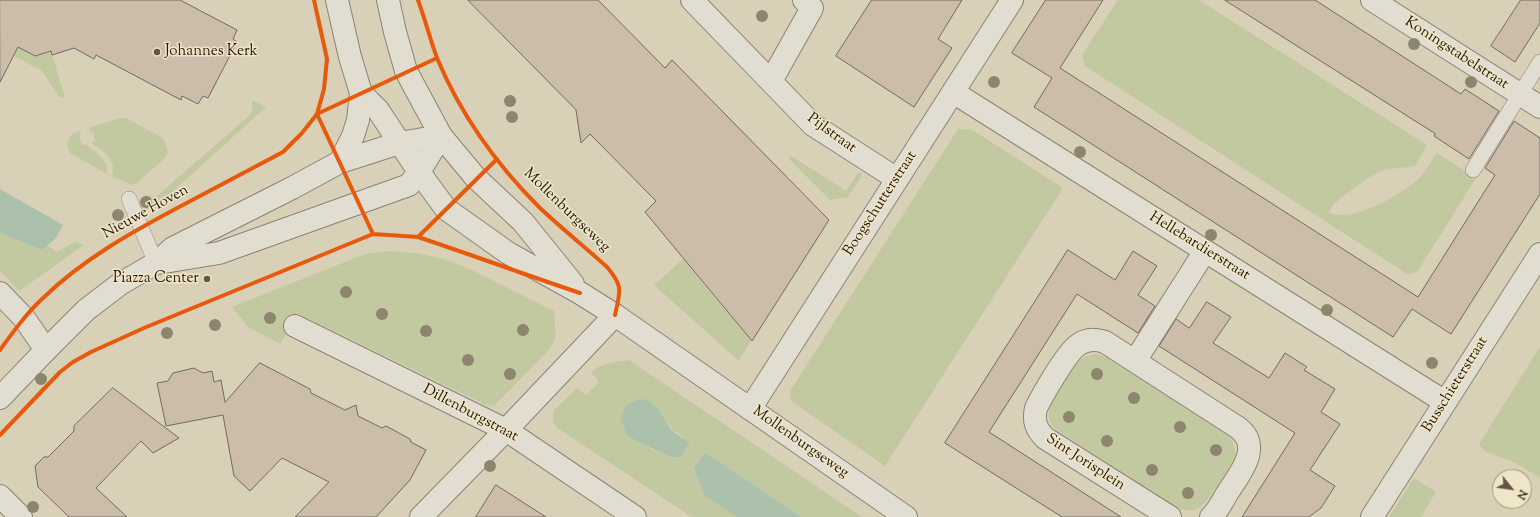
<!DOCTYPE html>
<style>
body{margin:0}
#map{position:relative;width:1540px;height:517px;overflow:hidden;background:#d9d1b7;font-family:"Sorts Mill Goudy",serif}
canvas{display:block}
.north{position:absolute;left:1492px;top:469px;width:40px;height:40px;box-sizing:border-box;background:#efe6c7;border:1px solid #9e927b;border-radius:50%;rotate:120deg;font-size:11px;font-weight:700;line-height:16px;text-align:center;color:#25130a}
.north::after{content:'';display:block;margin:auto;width:14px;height:18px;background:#645647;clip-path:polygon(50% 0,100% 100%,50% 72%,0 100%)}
</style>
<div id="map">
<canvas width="1540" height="517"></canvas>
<div class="north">N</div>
</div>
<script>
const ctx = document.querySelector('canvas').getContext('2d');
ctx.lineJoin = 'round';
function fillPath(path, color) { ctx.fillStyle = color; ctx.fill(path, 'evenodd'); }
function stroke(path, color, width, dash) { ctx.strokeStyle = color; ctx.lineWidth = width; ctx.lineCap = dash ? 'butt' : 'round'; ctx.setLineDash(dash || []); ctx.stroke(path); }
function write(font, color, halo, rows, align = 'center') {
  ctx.font = font + ' "Sorts Mill Goudy",serif'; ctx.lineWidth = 3; ctx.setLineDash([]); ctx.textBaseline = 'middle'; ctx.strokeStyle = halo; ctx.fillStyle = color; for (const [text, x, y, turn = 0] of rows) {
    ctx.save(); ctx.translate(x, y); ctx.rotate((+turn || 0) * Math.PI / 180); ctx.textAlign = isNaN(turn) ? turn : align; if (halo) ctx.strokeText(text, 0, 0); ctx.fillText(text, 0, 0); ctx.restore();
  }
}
fillPath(new Path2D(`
 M1118,0H1199L1427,145L1415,166L1383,170L1368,178L1342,197L1333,205L1329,213C1333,214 1337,215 1341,215C1363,216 1401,194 1417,180C1425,174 1431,161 1437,153L1476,178L1417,272L1407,274L1085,66L1082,55Z
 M18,47L35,56L51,51L65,97L63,98L58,96L42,71L14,56Z
 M252,100L266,107L157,206L142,211L139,204L142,198L146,195L154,197L158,195L251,114L252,111Z
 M120,118H126L161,137C166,142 170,151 166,157L137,183L132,185L112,176C117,159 104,151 91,143L95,141L93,132L91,133L89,128Z
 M958,129H971L1063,188L885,466L791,401L790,391Z
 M80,131L81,135L79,136L82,145L85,144C95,152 109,159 107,174L70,153C64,142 69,134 80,131Z
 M790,155L846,191L858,173H861L862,176L848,197L830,200L789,159Z
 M0,233L42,250L48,245L56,252L75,242L84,245L19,291L0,271Z
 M388,251L416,253L444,259L474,271L554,311L556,336L550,349L494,406L486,405L299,314L280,344L248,327L232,307L365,254Z
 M683,259L751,341L739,361L654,285Z
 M1540,347V478L1516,463L1484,451L1479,444Z
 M1095,354L1109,358L1225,432C1231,438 1235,445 1235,454C1234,464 1207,505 1197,509C1190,512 1183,510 1176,508L1054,428C1050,423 1048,416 1049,410C1051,401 1072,369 1078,362C1083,357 1089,355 1095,354Z
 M629,360L862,517H801L724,465L705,496L737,517H692L557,428L553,421V411L577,388L586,395L599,382L591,372C601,363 615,362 629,360ZM654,404L672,429L690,442L681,457C662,457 643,445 627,435Z
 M1414,478L1436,492L1421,517H1389Z`), '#c2c89f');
fillPath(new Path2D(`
 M0,189L63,225L55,239L42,250L0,233Z
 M640,399C658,400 661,416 671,429C676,435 683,438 690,442L681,457H671L638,442L627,435L621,420L623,412L627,405Z
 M705,453L724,465L801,517H737L705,496L694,468Z`), '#abc1ac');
const building = new Path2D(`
 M0,0H180L237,30L233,39L237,42L208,98L203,96L198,104L182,96L181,100L96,55L94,59L74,48L52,55L51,51L35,56L18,47L0,82Z
 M468,0H598L665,68L672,60L829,220L752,341L645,212L656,201L590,134L581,143L576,110Z
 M872,0H962L938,39L952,48L914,107L836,56Z
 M1046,0H1103L1060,68L1418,297L1495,175L1485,168L1514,121L1540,138V194L1451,334L1412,309L1393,337L1034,107L1052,78L1012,53Z
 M1225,0H1315L1461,94L1465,89L1499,111L1469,159L1434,136L1435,134Z
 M1521,0H1540V23L1515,62L1491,46Z
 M1068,250L1115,280L1133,251L1157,266L1138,295L1155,306L1138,333L1077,294L989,432L1121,517H1062L945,443Z
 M1207,302L1231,317L1213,343L1269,378L1285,353L1307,367L1304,370L1335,389L1321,412L1340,424L1310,470L1335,486L1321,508L1309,517H1242L1295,433L1159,346L1176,319L1189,328Z
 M260,363L310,389L311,393L345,410L356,405L358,416L382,428L386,426L410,439L411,442L426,450L410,480L376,517H295L329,482L282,458L250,491L234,476L223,415L166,426L157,383L168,381L173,373L194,368L203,373L212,371L214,382L221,380L225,402Z
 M113,388L179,438L153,453L141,441L96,488L127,517H69L38,487L35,466L44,457H48L74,431V426Z
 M496,485L546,517H476Z`);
fillPath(building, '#ccbdab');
stroke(building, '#716a5d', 1);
const service = new Path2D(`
 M1473,170L1540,62
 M129,199L156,263`);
const minor = new Path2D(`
 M692,0L813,125L897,179
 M1372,0L1540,107
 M771,81L812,8L804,0
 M953,92L1445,402
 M0,293L24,318L46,350
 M295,326L506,430L635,517
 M1135,361L1205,251
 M750,409L1012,0
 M0,496L21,517
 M421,517L506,430L615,315
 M1170,517L1045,438C1036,429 1033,421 1036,408C1043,394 1067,352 1078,345C1086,339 1096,339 1105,342L1237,427C1263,446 1241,472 1228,492C1223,500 1218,511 1211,517
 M1372,517L1540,254`);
const tertiary = new Path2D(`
 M337,0L350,57L361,93L358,120L353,136L340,162
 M388,0L395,32L406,71L441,136L476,178L523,222L573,284
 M361,93L378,110L419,172L446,209L508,253L580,293L615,315L906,517
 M158,263L219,253L409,185L419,172L441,136
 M0,398L46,350L86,310L120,284L156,263L173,248L292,188L340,162L399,143L441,136`);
stroke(service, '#8a8374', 16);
stroke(minor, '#8a8374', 24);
stroke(tertiary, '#8a8374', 24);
stroke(service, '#e1ddd0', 15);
stroke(minor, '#e1ddd0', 22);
stroke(tertiary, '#e1ddd0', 22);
stroke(new Path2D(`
 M314,0L327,59L324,89L317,114L373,234
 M418,0C425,19 430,39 437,58C460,113 497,165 539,207C561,228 585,247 607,267C624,287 620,291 615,315
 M418,237C472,255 526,275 580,293
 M0,350C13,332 26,314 42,299C83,259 132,232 181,206C215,188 249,170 283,152L302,133L317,114L437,58
 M0,435L60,372L73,362L91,352L144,328L373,234L418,237L497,159`), '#e8590c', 4);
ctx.fillStyle = '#8d856d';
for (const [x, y] of [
 [762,16],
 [1414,44],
 [994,82],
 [1471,82],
 [510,101],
 [512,117],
 [1080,152],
 [146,202],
 [118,215],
 [1211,235],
 [346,292],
 [1327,310],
 [382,314],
 [270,318],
 [215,325],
 [523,330],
 [426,331],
 [167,333],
 [468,360],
 [1432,363],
 [510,374],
 [1097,374],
 [41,379],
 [1134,398],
 [1069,417],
 [1180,427],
 [1107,441],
 [1216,450],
 [490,466],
 [1152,470],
 [1188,493],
 [33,507]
]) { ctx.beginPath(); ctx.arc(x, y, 6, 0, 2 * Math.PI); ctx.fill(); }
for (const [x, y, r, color] of [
 [157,52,4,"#645647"],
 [207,279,4,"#645647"]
]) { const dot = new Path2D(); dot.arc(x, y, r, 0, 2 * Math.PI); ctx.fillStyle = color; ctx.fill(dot); stroke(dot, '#efe6c7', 1.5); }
write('15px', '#25130a', '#efe6c7', [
 ["Johannes Kerk",165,52],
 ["Piazza Center",199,279,"right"]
], 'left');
write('15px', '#25130a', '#efe6c7', [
 ["Koningstabelstraat",1456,54,33],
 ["Pijlstraat",831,134,36],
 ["Boogschutterstraat",881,204,-57],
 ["Mollenburgseweg",566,211,44],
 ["Nieuwe Hoven",146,213,-29],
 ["Hellebardierstraat",1199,247,32],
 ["Busschieterstraat",1456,385,-58],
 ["Dillenburgstraat",470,414,28],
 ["Mollenburgseweg",800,443,35],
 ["Sint Jorisplein",1085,463,33]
]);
</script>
